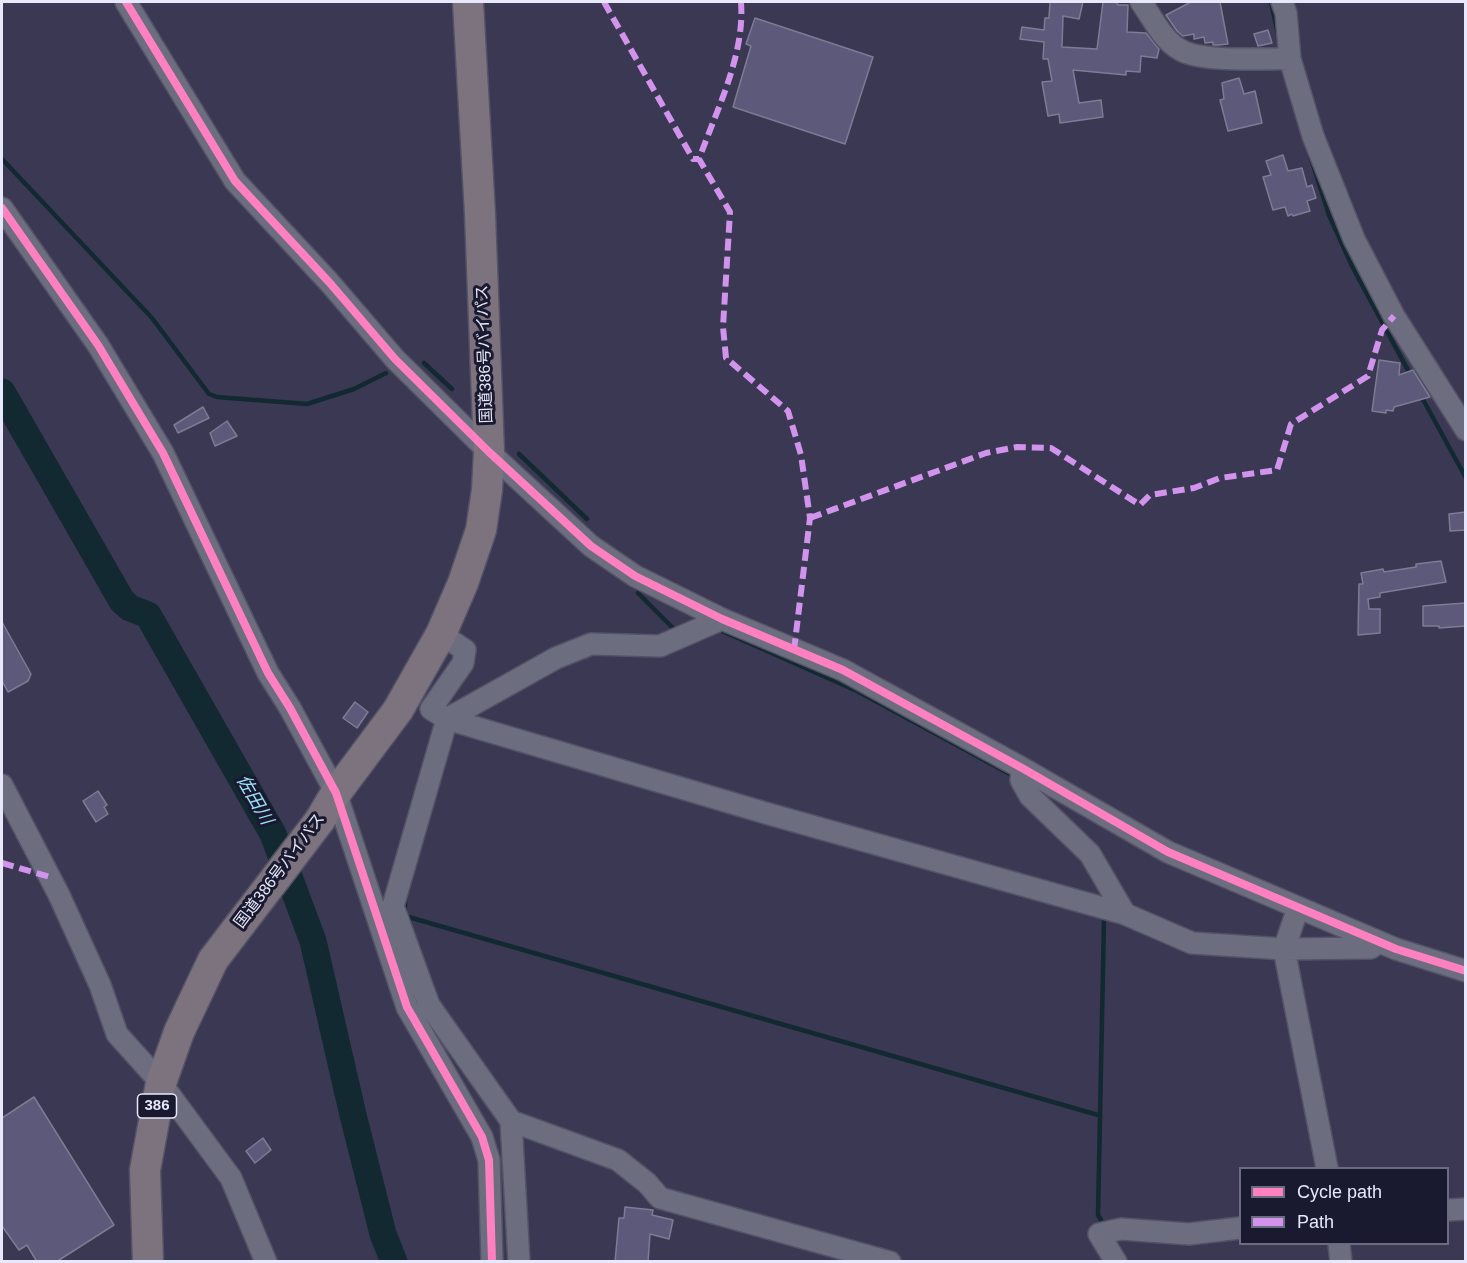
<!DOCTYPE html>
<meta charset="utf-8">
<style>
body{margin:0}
#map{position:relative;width:1467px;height:1263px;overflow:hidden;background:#3a3853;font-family:Arial,sans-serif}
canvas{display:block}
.frame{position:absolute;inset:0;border:3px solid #e7e8fb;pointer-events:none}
.legend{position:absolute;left:1239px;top:1167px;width:210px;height:78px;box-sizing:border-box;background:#19192f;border:2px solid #6b6c81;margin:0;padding:8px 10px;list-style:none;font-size:18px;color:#e7e8fb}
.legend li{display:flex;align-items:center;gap:12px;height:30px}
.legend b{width:30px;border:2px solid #6b6c81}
</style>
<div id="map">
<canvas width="1467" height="1263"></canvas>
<div class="frame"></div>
<ul class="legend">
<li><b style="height:8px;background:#ff80c0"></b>Cycle path</li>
<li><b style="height:8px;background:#d193ec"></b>Path</li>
</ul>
</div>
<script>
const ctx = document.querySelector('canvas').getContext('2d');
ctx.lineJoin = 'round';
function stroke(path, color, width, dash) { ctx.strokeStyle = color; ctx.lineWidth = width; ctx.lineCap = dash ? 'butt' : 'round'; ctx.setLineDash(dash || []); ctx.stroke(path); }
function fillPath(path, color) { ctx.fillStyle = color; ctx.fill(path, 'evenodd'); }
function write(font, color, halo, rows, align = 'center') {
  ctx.font = font + ' Arial,"Noto Sans JP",sans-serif'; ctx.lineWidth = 6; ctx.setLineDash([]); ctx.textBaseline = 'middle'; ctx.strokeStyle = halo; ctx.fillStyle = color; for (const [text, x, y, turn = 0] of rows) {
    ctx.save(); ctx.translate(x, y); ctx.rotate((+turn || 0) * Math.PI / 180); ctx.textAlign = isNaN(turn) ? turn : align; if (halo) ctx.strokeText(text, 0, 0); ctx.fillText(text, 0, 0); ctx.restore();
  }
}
stroke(new Path2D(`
 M1271,2L1278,34
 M1310,155L1329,215L1353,268L1411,376
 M2,159L152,318L209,394L217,397L307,404L354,389L386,373
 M424,363L452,389
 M1420,394L1466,478
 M519,454L587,519
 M638,593L676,631
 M722,631L857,691L1010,774L1013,779
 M405,897V916L1098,1115
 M1104,920L1098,1215L1105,1227`), '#122932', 4.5);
stroke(new Path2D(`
 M2,392L122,601L130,608L148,615L273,834L313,941L353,1115L383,1234L394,1262`), '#122932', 27);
const building = new Path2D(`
 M1050,2H1083L1079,19L1063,16L1062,47L1097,49L1103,2H1116L1118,5H1128L1127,32L1146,33L1159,49L1157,58L1141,56L1140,72L1126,71V75L1073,70L1079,103L1101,100L1103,117L1060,123L1059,114L1048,116L1042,82L1052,81L1048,59H1043L1044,42L1020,39L1022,27L1044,30L1045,18H1049Z
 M1191,2H1220L1228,44L1218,45H1213V42L1205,43L1204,37L1194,39V34L1183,36L1177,31L1166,15Z
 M755,18L873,57L845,144L733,107L751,46L746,44Z
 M1268,30L1272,43L1258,46L1254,34Z
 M1239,78L1244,94L1255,91L1262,123L1228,131L1220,100L1224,99L1222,83Z
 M1283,155L1288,171L1302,168L1307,187L1312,185L1316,198L1307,201L1310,211L1293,216L1292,214L1288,216L1285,207L1273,210L1263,177L1271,175L1266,161Z
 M1379,360L1400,363L1399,375L1413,370L1430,397L1394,407L1393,411L1386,410V413L1372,411Z
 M203,407L209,418L178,433L174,425Z
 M227,421L237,436L215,446L210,433Z
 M1466,512V530L1450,531L1449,514Z
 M1441,561L1446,582L1380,593V597L1368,599L1369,609H1380V633L1358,635L1359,584H1363L1361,573L1383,569L1384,572L1416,567V564Z
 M1466,603V626L1439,628V626H1423V606Z
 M2,622L31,674L28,681L8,692L2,681Z
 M355,702L368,712L357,728L343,718Z
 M98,791L107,805L104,807L108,814L96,822L83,801Z
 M34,1097L114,1225L56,1262H37L27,1245L19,1250L2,1226V1118Z
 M263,1138L271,1150L255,1163L246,1151Z
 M625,1207L653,1210L652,1215L673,1220L669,1239L650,1234L648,1262H615L619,1218H624Z`);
fillPath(building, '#5c597b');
stroke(building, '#7d7c93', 1.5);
const minor = new Path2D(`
 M126,2L235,181L329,282L395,359L489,452L591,546L635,576L722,619L843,670L1022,768L1168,852L1396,949L1466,971
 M1141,2C1152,17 1162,39 1179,49C1200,63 1263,58 1290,59
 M1282,2L1286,13L1290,59L1313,136L1354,239L1394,316L1466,430
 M2,208L98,345L163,453L268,673L290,708L336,793L407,1007L482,1137L489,1160L492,1262
 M441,634L465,650L463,663L431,709L447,719L769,814L1125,914L1192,943L1284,949L1298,908
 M1022,768L1021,780L1030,796L1090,854L1125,914
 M2,785L59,895L100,985L117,1034L161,1083L231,1178L266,1262
 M511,1121L618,1160L647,1183L660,1198L890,1262
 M1327,1168L1284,949L1371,948L1378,942
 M1448,1210L1466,1209
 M1339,1244L1341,1262
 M519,1262L511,1121L429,1005L393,906L447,719L556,658L591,644L660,646L722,619
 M1116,1262L1099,1234L1121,1229L1189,1234L1240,1228`);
const highway = new Path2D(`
 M148,1262L145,1170L161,1083L179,1032L213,960L320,820L336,793L398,710L441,634L463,583L481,530L487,490L489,452L480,214L468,2`);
stroke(minor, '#535266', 24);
stroke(highway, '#535266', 33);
stroke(minor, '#6d6d80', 21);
stroke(highway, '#7c737f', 30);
stroke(new Path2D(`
 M604,2L693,159H699
 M741,2C745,55 717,109 699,159L730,212L723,327L726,358L788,411L801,455L810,518L794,650
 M810,518L986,453L1017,447L1051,448L1140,505L1150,495L1194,488L1220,478L1277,470L1291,424L1368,376L1382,330L1394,316
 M2,863L50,877`), '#d193ec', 6, [12, 6]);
stroke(new Path2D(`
 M126,2L235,181L329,282L395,359L489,452L591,546L635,576L722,619L843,670L1022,768L1168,852L1396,949L1466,971
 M2,208L98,345L163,453L268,673L290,708L336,793L407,1007L482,1137L489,1160L492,1262`), '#ff80c0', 8);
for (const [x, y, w] of [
 [157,1106,39]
]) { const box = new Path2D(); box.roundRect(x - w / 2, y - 12, w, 24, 4.5); ctx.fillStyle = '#19192f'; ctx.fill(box); stroke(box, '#e7e8fb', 1.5); }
write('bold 15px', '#e7e8fb', null, [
 ["386",157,1106]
]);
write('16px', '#e7e8fb', '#19192f', [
 ["国道386号バイパス",485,354,-92],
 ["国道386号バイパス",280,871,-53]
]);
write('italic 18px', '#9ae1fb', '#19192f', [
 ["佐田川",254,800,60]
]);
</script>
